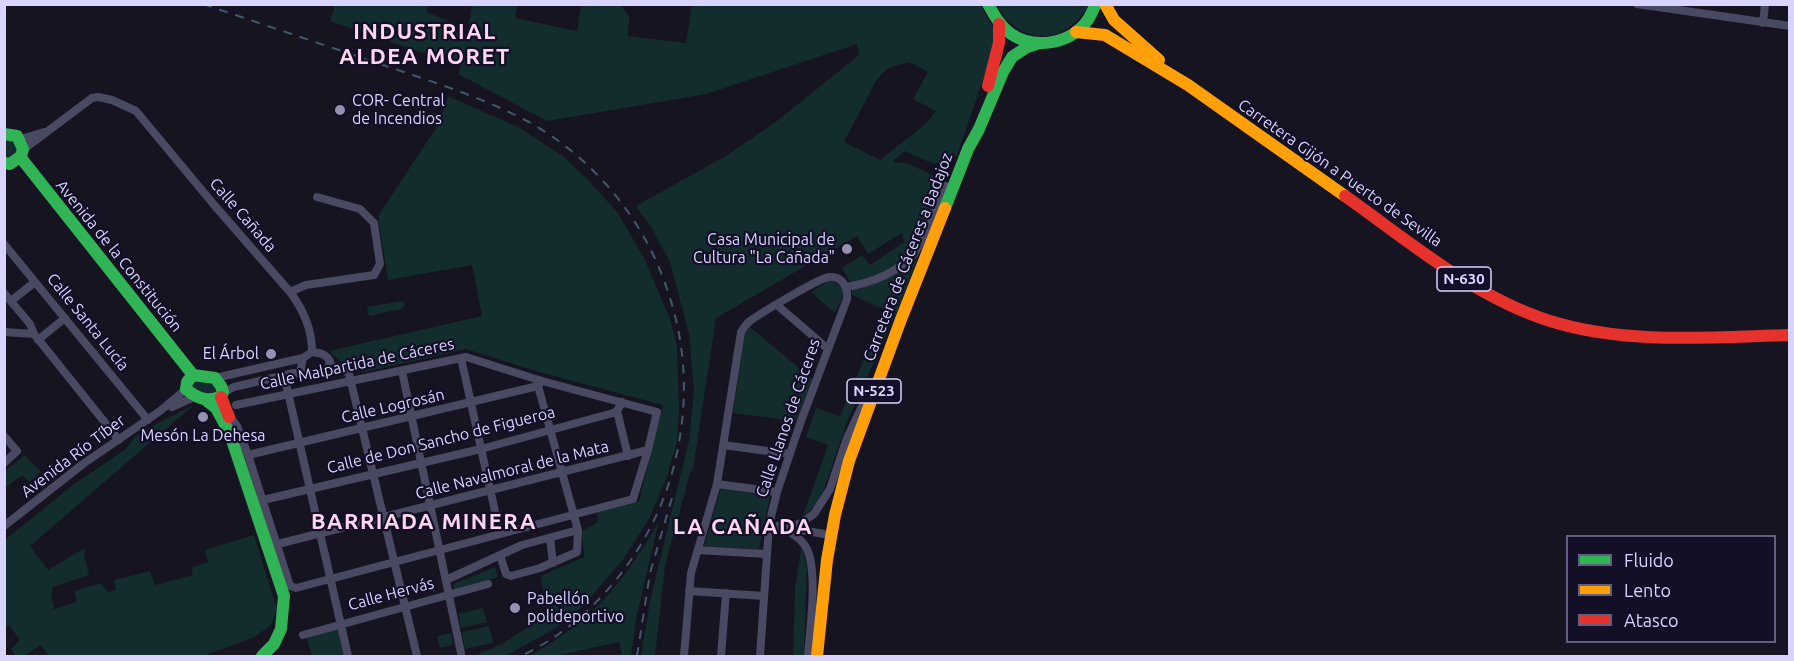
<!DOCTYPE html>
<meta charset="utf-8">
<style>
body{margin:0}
#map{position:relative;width:1794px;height:661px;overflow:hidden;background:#161421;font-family:Ubuntu,sans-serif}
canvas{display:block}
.frame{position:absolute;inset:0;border:6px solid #d9d4ff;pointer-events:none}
.legend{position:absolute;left:1566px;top:535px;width:210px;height:108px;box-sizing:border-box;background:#130f26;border:2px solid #625e7d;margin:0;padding:8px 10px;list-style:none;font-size:18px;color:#d9d4ff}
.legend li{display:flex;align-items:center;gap:12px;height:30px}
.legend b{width:30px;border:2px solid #625e7d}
</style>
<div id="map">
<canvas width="1794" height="661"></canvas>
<div class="frame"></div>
<ul class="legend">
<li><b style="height:8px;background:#30b455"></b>Fluido</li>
<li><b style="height:8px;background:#ff9f0a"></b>Lento</li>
<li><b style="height:8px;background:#e5322d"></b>Atasco</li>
</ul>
</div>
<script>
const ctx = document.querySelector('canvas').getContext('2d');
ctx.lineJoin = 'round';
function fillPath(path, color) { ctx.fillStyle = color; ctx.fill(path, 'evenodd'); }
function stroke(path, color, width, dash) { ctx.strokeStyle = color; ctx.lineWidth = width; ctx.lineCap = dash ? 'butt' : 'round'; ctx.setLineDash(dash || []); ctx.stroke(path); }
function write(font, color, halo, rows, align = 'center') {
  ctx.font = font + ' Ubuntu,sans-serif'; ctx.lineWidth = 4.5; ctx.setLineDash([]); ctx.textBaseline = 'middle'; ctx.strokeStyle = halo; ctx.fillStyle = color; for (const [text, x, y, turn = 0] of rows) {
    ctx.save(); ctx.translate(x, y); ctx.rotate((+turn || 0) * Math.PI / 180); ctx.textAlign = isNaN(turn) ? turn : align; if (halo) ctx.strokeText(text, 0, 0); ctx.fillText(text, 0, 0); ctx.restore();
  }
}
fillPath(new Path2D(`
 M980,4L993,28V51L957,155C943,173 921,158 905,151L892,162L907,163L932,175L941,184L942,194L898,309L847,422L823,492L813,508L803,516L828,445L806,437L816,408L840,416L885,310L852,295V285L842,268L862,255L870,265L904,242L902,233L868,254L857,236L716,318L693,469L690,473L665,566L655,656H641L650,601L689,440L694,391L689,334L670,262L651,227L636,206L724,157L777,121L859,55L857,44L706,94L547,121L458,74L461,66L330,21L335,5H430L426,12L456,24L467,38L472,5H517L515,18L577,31L581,5H621L629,17L628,36L686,43L692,5ZM909,62L928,72L913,99L936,111L928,122L880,160L844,142L877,79L888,68Z
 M996,5H1089C1064,47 1020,46 996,5Z
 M448,96L518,127L563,156L591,183L618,213L645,260L670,319L677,346L679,409L677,442L666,479L649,519L622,561L583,606L556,628L506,656H474L501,644L547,616L541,576L584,557L582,531L598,522L596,509L639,501L663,405L539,372L466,349L365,372C350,369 339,362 329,351L482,316L472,265L388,280L378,216L438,125Z
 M9,140L15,142L19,150L11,159L5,157V141Z
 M829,281C851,286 842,299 835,313L811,292Z
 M402,301L406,304L401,309L369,316L367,307Z
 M750,327L812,379L796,421L733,413L745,330Z
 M194,380L217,385L219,390L215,396L193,392L191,386Z
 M195,404L30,546L48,570L85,548L84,555L89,575L53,587L51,597L54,608L51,610L77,602L74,591L101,583L108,592L116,590L114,580L150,571L155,585L193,575L191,568L208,562L205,550L254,535L277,609L272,624L255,637L203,656H49L41,645L24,656H16L11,649L20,640L9,625L5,628V540L73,485L126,449L133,439L141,432Z
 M25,455L41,472L30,482L22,475L5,488V471Z
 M721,488L770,496L759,549L704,546Z
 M659,521L636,619L631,656H606L622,654L619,642L556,656H529C592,621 623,584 659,521Z
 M801,549L803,550L807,568L804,656H793L795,589Z
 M495,567L498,577L454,590L453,584Z
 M483,608L487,622L461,628L458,614Z
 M489,626L493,643L465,649L462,632Z
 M338,627L345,656H312L306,635Z
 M451,633L453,645L440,648L437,636Z`), '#132c2d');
stroke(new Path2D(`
 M1637,4L1790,26
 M1763,23L1765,4
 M21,139L44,132
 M24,149L92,98L98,97L112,100L136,111L215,206L290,292L306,285L374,275L380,264L374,223L360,209L317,197
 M4,244L148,420
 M846,287C871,283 895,274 913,255C922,245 939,201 946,186
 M290,292C303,309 312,330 312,352
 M4,293L30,324L34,334L119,440
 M11,301L35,282
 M777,305L828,349
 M4,332L34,334
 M38,340L65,318
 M312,352C320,353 326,354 330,361L327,371C319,375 313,377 304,374L301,368L303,358Z
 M461,358L500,534
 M330,365L344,370L349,374L417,656
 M402,371L461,653
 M284,375L348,656
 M215,378L303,358
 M223,393L234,387L294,373L304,374
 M172,407L194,397
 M617,411L628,456
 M229,415L237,426L248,455L290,586L296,588L633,499L648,450L657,412L542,381L466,357L236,405
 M4,436L17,451L4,463
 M723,445L790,454
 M248,455L538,386L542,381
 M717,484L777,492
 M263,500L481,449L613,413L617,411L622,402
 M4,526L83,464L160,411L186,389
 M778,526C788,531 801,537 807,549C818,573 810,629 808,656
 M787,528L801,523L814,514L830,489L847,438L865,400
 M790,528L824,534
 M550,538L553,563
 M278,544L648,450
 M698,550L766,554
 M500,555L506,574L511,576L540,568L577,552L578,530
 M446,580L522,545L578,530L538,386
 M689,591L764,596
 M303,635L488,584
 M684,656L691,573L717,484L741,332C744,327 746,324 750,321C761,313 819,278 829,277C843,276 848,288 847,299L801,421L777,492L769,525L760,656
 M721,656L726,593`), '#4a4962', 8);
stroke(new Path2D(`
 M988,4C994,15 1000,26 1011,34C1035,50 1070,44 1087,21C1091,16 1093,9 1096,4
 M4,134L17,136L23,149L21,156L10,164L4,163
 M21,158L193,375
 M945,208L968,149L979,129L1003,72L1012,57L1027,47L1037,44
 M193,375L215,378L221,386L223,392L221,396C208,403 196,398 186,389L187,382Z
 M207,401L216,408L230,434L284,596L281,629L274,644L262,656`), '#30b455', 12);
stroke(new Path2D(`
 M1105,4L1114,20L1159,60
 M1076,32L1105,35L1188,85L1345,196
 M817,656L827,560L835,515L849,461L900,322L945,208`), '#ff9f0a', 12);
stroke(new Path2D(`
 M988,86L999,43V24
 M1345,196C1410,242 1474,297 1550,321C1627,345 1711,337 1790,335
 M221,397L229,417`), '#e5322d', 12);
stroke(new Path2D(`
 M203,4C262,24 321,44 380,64C430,81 482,97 529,122C593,158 644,219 667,289C686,343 689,400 676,457C658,540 598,620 521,656
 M637,656L650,573L674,491`), '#43596b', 2, [9, 8]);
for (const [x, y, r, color] of [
 [340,110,6,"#9591b1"],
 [847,249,6,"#9591b1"],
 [271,354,6,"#9591b1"],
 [203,417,6,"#9591b1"],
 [515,608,6,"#9591b1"]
]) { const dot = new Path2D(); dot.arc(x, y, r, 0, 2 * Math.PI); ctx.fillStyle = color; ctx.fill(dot); stroke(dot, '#130f26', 2); }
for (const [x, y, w] of [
 [1464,279,54],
 [874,391,54]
]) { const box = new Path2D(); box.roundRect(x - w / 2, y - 12, w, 24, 4.5); ctx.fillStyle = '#130f26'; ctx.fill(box); stroke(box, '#d9d4ff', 1.5); }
write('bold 15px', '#d9d4ff', null, [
 ["N-630",1464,279],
 ["N-523",874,391]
]);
write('16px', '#d9d4ff', '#130f26', [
 ["COR- Central",352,101],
 ["de Incendios",352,119],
 ["Casa Municipal de",835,240,"right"],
 ["Cultura \"La Cañada\"",835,258,"right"],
 ["El Árbol",259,354,"right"],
 ["Mesón La Dehesa",203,436,"center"],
 ["Pabellón",527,599],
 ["polideportivo",527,617]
], 'left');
write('16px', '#d9d4ff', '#130f26', [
 ["Carretera Gijón a Puerto de Sevilla",1340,173,35],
 ["Calle Cañada",243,215,49],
 ["Avenida de la Constitución",119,256,51],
 ["Carretera de Cáceres a Badajoz",908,257,-69],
 ["Calle Santa Lucía",88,322,51],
 ["Calle Malpartida de Cáceres",357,364,-12],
 ["Calle Logrosán",393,406,-13],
 ["Calle Llanos de Cáceres",788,418,-71],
 ["Calle de Don Sancho de Figueroa",441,440,-14],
 ["Avenida Río Tíber",73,456,-37],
 ["Calle Navalmoral de la Mata",512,470,-14],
 ["Calle Hervás",391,594,-15]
]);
ctx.letterSpacing = '1.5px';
write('bold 22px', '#ffd6f0', '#130f26', [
 ["INDUSTRIAL",425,32],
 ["ALDEA MORET",425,57],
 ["BARRIADA MINERA",424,522],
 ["LA CAÑADA",743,527]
]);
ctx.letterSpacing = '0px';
</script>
